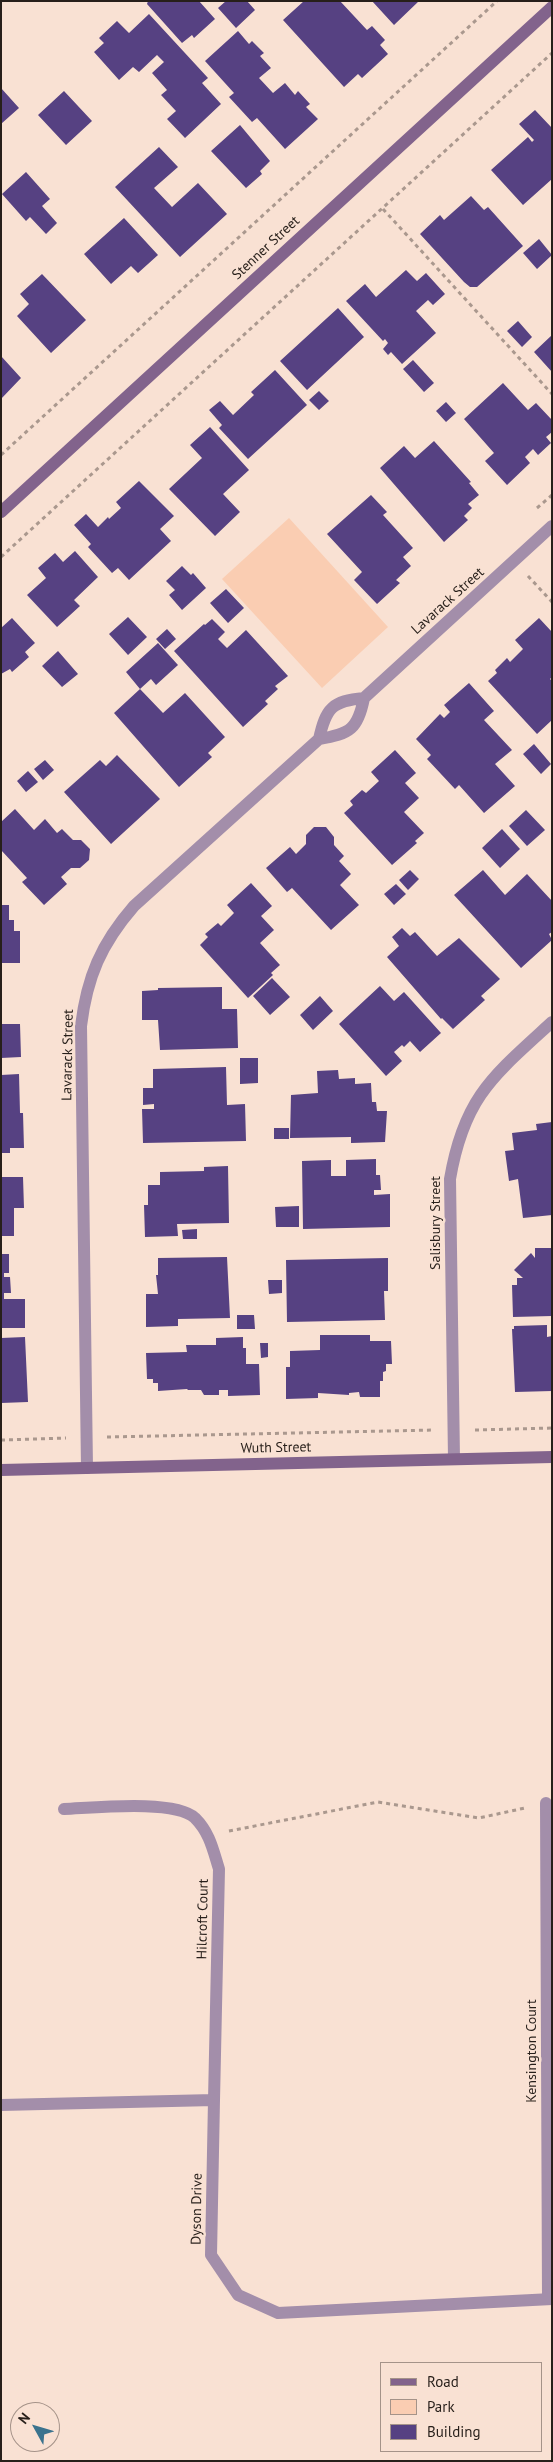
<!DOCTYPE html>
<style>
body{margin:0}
#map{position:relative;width:553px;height:2462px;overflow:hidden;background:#f9e1d3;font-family:"PT Sans",sans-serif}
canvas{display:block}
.frame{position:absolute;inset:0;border:2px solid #271f1a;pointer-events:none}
.legend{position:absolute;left:380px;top:2362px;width:162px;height:90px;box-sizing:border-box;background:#f9e1d3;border:1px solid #a59389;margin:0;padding:6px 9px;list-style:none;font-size:15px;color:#271f1a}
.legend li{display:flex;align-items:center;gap:10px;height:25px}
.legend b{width:25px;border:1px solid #a59389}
.north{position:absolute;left:10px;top:2402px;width:50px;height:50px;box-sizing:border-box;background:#f9e1d3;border:1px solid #a59389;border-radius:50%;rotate:309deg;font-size:14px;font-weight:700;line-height:20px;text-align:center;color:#271f1a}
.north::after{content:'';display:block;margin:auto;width:18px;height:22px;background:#3b738e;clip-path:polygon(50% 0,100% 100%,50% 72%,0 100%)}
</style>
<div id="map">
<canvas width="553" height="2462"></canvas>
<div class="frame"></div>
<ul class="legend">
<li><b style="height:6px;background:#82638c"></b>Road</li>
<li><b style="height:14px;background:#facdb2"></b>Park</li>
<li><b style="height:14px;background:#564182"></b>Building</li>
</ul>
<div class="north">N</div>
</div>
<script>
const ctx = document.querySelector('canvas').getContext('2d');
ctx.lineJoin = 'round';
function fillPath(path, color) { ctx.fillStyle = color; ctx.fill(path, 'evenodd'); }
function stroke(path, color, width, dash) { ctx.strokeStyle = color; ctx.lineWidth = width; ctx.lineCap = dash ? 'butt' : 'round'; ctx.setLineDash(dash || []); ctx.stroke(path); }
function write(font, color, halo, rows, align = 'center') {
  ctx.font = font + ' "PT Sans",sans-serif'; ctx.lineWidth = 5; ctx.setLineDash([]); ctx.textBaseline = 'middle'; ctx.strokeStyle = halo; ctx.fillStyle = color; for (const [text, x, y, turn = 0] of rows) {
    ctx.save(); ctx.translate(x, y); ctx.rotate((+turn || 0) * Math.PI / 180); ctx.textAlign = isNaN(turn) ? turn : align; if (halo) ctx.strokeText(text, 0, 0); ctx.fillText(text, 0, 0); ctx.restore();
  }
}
fillPath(new Path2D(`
 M289,518L388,627L322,688L222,579Z`), '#facdb2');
fillPath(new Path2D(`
 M148,1H199L215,19L194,38L192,35L182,43L147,4Z
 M226,1H247L255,10L236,28L218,8Z
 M304,1H340L367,30L372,26L385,40L380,45L388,54L362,78L358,74L344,87L283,20Z
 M372,1H419L394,25Z
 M149,14L208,78L202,83L221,104L185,138L167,119L176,111L161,95L167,90L152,73L164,62L157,55L139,72L133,67L119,80L94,52L104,43L99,38L117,21L129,33Z
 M238,31L249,44L252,41L264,53L260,56L271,68L259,78L273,93L285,83L295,95L298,91L310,104L306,107L318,119L285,149L257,118L252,122L229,97L234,93L205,61Z
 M1,88L19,108L1,124Z
 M64,91L92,121L66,145L38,115Z
 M535,110L552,128V179L523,205L491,170L528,137L532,142L534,140L519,124Z
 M240,125L270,161L260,171L262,174L246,188L211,151Z
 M159,147L178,167L154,188L172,207L198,183L227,214L180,257L115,187Z
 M26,172L50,199L42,206L57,223L46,234L30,217L26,221L2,194Z
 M471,196L484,210L488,207L523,246L477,287H470L464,282L420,234L440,215L444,220Z
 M124,218L158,255L138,273L131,266L111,284L84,254Z
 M539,239L552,255L537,269L523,253Z
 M406,270L417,281L426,273L445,294L433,305L428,300L416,311L436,333L402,364L391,352L388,355L383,349L388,343L385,339L383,341L346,301L365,284L376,297Z
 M42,274L86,320L51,353L17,316L29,304L20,294Z
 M338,308L364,337L307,390L280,361Z
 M518,321L532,337L522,347L507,331Z
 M552,335V372L534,352Z
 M1,356L21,378L1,399Z
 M413,360L434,383L424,392L403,369Z
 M275,370L307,405L248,459L219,428L222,425L209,410L220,401L233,415L254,395L251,392Z
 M503,383L528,410L536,403L552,420V432L546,437L551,443L538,455L533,449L525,457L530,463L507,485L485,461L494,453L464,419Z
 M319,391L329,401L319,410L309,400Z
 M446,402L456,413L446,422L436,411Z
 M210,427L249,470L223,494L240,512L215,536L169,489L202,458L190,445Z
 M434,441L471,482L469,483L479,495L468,504L472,508L464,516L468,520L444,542L380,468L404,446L415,458Z
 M139,481L174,516L160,529L171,541L129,580L118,568L112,573L88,547L91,544L74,525L86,514L98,527L108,517L109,519L121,508L116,502Z
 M371,495L387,512L383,515L413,548L403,557L411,566L396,580L400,583L377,604L354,580L362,572L327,534Z
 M75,551L98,577L74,600L80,606L57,627L27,595L46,578L38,568L55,553L63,562Z
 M182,566L191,575L193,573L206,588L182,610L169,595L175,590L166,581Z
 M226,589L244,608L228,623L210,603Z
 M128,617L147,637L128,655L109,634Z
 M12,618L35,643L25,652L29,657L12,672L10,669L1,674V628Z
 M539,618L552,632V677L550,679L552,681V720L537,734L488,681L497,673L495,670L507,658L510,662L523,649L515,640Z
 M212,619L225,632L218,639L227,648L246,630L288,676L275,686L278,689L265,701L268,704L243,727L174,651L204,624L205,625Z
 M167,629L176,639L165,649L156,639Z
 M158,643L178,665L156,685L151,679L140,689L126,672Z
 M58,651L78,674L62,687L42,666Z
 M469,683L494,711L484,720L512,750L495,764L515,786L484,813L459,785L455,789L427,759L431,755L416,739L440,714L444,718L450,712L444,705Z
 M140,689L163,713L185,693L225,737L208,753L212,757L179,787L114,713Z
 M534,744L551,764L541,774L523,754Z
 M395,750L416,773L405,783L419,798L404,812L424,833L415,841L417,843L392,865L344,813L353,805L350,801L362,790L366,793L379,781L371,772Z
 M117,755L160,799L111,844L64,792L100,760L106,766Z
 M45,760L54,770L43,780L34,769Z
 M28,771L38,782L26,792L17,781Z
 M15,809L34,830L45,819L57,833L62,829L73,840H81L90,849L89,860L80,868H71L61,877L67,884L44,905L22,882L27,878L1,850V822Z
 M526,810L545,830L527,846L509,826Z
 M314,827H326L334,837V845L344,856L339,861L351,874L340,885L359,905L331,930L292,888L287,892L266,868L290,847L296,854L306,844V835Z
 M502,829L520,849L500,868L482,848Z
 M410,870L419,879L408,890L399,880Z
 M483,870L505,895L527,874L552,901V932L549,934L552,940L521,968L454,895Z
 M251,883L272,906L261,916L274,930L260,943L280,965L271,973L273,975L248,998L200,945L208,937L205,934L218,923L221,926L234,913L227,905Z
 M396,884L406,894L394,905L384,894Z
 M1,905H9V920H14V931H20V963H1Z
 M402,928L410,936L415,932L437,956L459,938L500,979L481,996L485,1000L453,1029L442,1018L441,1019L387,957L399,946L392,937Z
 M272,978L290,997L270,1015L253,996Z
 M380,986L394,1001L404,992L441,1033L420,1052L410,1041L404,1047L402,1045L394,1052L402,1061L386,1076L339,1024Z
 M222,987V1009H237L238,1048L160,1050L158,1020H142V991L158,990V988Z
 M320,996L333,1011L313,1030L300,1015Z
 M1,1024H20L21,1057L1,1058Z
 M240,1058H258V1083L240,1084Z
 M226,1067L227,1105L245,1104L246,1141L143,1143L142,1109H154V1104L143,1105V1088H153V1069Z
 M338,1070L339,1079L355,1078V1084L371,1083L372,1102H376L377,1111H387L385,1142L351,1143V1137L290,1138L291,1095L318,1093L317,1071Z
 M19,1074L20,1113H23L24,1148H10V1153H1V1075Z
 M552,1122V1215L523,1218L518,1179L509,1181L505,1151L514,1150L512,1133L537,1130L536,1124Z
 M274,1128H289V1139H274Z
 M376,1159V1175H380L381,1190H374V1195L390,1194V1227L303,1229L302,1161L331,1160V1176H346V1160Z
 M228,1166L229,1223L177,1224L178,1236L145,1237L144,1205H148V1185H160V1172L204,1171V1167Z
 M1,1177H23L24,1208H14V1236H1Z
 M299,1206V1227H276L275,1207Z
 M197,1229V1239H183L182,1230Z
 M535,1248H552V1316L513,1317L512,1285H517V1278H523L514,1270L531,1253L535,1258Z
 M1,1254H9V1273H4V1277H10L11,1293H4V1299H25V1328H1Z
 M227,1257L230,1318L178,1319V1326L146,1327V1294H158L156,1275H158V1258Z
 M388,1258V1291H384L385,1320L287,1322L286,1260Z
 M268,1280H282V1293L269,1294Z
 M237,1315H254L255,1329H237Z
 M547,1325V1337L552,1336V1391L515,1392L512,1329H514V1326Z
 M320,1335H370V1341H391L392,1364H386V1371L383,1372V1381H380V1397H360L359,1392L349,1393V1395L318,1393V1398L286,1399V1367H290V1351L320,1350Z
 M25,1337L28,1402L1,1403V1338Z
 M243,1337V1348H246V1364H259L260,1395L228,1396V1390H219V1395H204L201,1390H188L187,1389L158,1391V1383H153V1379H147L146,1353L187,1352L186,1345H216V1338Z
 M260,1343H268V1357L261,1358Z`), '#564182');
stroke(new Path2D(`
 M383,209L552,394
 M1,455L497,1
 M537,508L552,495
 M1,557L552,53
 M528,576L552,602
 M475,1430L552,1428
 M107,1437L434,1430
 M1,1440L66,1438
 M229,1831L378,1802L479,1818L525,1808`), '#aa988e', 3, [4, 4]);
stroke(new Path2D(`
 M319,739C326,708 332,701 364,698L552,526
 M454,1459L450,1179C464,1097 493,1076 552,1022
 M87,1468L81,1026C87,977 101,944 134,906L319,739C350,734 358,729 364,698
 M546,1803L548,2298
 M64,1809C92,1808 175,1799 195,1818C210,1833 213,1850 219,1869L214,2100
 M1,2105L214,2100L211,2255L238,2295L278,2313L552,2299`), '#a38eaa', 12);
stroke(new Path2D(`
 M1,512L552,7
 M1,1470L552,1457`), '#82638c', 12);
write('14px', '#271f1a', '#f9e1d3', [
 ["Stenner Street",266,248,-43],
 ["Lavarack Street",448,601,-42],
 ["Lavarack Street",68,1055,-89],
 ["Salisbury Street",436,1223,-90],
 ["Wuth Street",276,1448,-1],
 ["Hilcroft Court",203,1919,-89],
 ["Kensington Court",532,2051,-90],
 ["Dyson Drive",197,2209,-89]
]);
</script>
